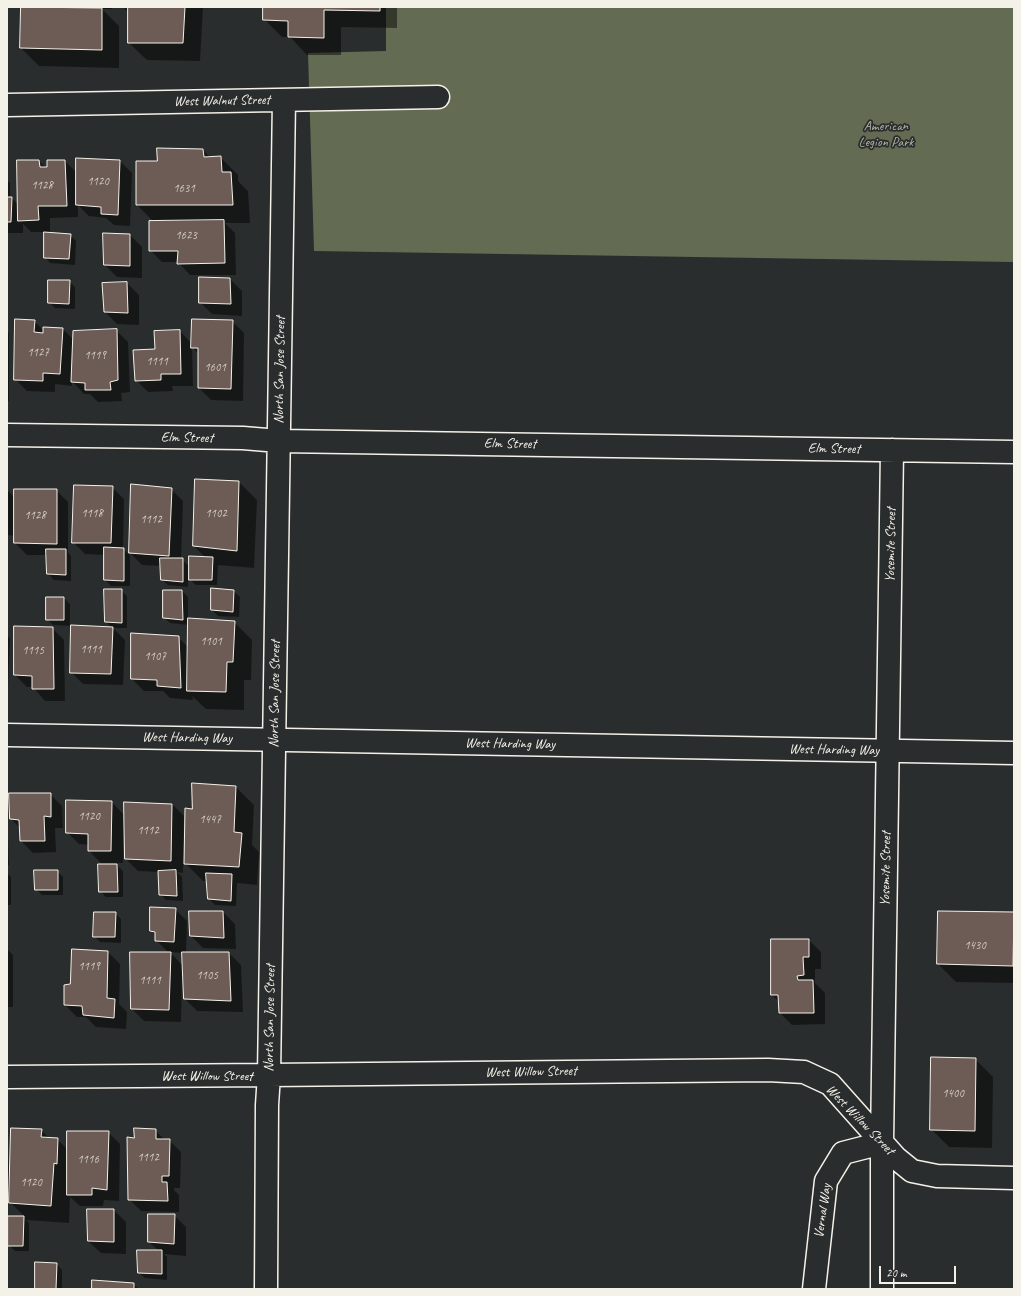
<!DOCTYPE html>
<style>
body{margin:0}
#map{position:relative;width:1021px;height:1296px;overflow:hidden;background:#2a2d2e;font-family:Caveat,sans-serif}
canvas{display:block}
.frame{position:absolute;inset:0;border:8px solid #f4f1e8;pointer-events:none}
.scale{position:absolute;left:879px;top:1266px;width:77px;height:18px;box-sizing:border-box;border:2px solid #f4f1e8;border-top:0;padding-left:5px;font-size:12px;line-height:14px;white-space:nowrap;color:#f4f1e8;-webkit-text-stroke:3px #2a2d2e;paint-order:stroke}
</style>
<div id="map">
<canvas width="1021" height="1296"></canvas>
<div class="frame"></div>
<div class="scale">20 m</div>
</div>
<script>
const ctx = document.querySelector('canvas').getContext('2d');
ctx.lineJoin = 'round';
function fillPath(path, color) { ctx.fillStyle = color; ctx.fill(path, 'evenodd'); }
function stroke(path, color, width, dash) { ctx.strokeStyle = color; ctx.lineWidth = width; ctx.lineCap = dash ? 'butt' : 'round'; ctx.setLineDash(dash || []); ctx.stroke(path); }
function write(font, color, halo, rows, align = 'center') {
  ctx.font = font + ' Caveat,sans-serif'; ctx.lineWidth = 3.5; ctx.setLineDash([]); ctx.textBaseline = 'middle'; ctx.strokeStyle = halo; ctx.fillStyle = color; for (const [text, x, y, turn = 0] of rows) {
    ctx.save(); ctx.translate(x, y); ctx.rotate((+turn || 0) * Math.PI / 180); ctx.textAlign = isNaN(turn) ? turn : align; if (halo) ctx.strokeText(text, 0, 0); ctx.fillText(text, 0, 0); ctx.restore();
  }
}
fillPath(new Path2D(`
 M386,7H1014V262L314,251L308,53L386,51Z`), '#636c53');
fillPath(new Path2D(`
 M22,7H112V9H102L119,26V68L39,66L21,48Z
 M123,7H203L200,61L147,60L129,43V13Z
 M264,7H397V28L341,27V55H307L290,37H282L264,19Z
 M203,150L211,158L220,157L238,175V181L248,191L250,223H225L235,233L236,275H190L178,262H162L150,250L154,222L137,205V162H158Z
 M77,159L120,161L132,173L130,226L114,225L106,218L89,216L78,205V217L50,218V232H31L23,224V233H7V180L10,183V198H12L19,205L39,161L46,168L65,161L77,173Z
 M104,234L130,235L142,247V278L117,277L105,265Z
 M70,235L76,241L75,265L50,263L45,257Z
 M230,279L242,291V316L212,314L200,302Z
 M69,281L75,287V309L55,308L49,302Z
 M127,283L139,295V325L117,324L105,312L103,284Z
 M34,321L44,331L63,329L74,340L116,330L128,342L130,392L121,393L122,401L98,402L90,394H84L72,381V386L55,384V392L27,391L15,379Z
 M232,321L244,333L243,401L211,400L199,388V354L192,347L193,386H172L173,391L148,392L136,380L156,349L180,331L192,344Z
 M7,331L9,333V401H7Z
 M239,482L257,500L254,568L218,565L217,585H196L190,580V572H188V587L168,585L162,580V566L142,565L130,553L171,489L183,501L181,559L190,567L206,558L194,546Z
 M112,487L124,499L123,549L130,555V586H111L105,580V555L85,554L73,542Z
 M7,490L15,498L56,490L68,502V552L71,556V581L54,580L48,574V555H27L15,543V536L7,535Z
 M121,590L127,596V628H113L125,640L123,685L83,684L71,672L112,628L106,622Z
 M164,591H182L188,597V619L234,622L252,640L251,680H244V710L206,709L192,696L193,700L170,698L163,691H144L132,679L178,637L188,647L189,625L170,623L164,617Z
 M234,591L240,597L239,617L218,616L212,610Z
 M64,598L70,604V626L53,625L47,619Z
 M52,628L64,640L65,701H45L33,687H27L15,675Z
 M7,635L10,638L8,687H7Z
 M193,784L236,787L254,805L252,845L259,852L257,885L237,883L236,906L215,905L209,899L208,881H203L185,863L193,810Z
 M50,794L62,806L63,828H55L56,852L33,853L21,841L20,828L11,819Z
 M111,801L123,814V863H101L89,851V845L79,844L67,832Z
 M172,804L184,816L183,873L177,872L182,877L183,901L166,900L160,894L159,872L138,871L126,859Z
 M7,812L9,865H7Z
 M117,865L123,871V897H106L100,891Z
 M57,871L63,877V895H42L36,889Z
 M7,873L11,877V905H7Z
 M175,909L187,921L186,953H229L241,965L243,1012L197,1011L185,999L184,972H182L181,1022L144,1021L132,1009L169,953L156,940V936L151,930ZM170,952L183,953L184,967L182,965Z
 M223,912L235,924L236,949L203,948L191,936Z
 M939,912L1014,913V983L956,982L938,964Z
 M115,913L121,919V943L100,942L94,936Z
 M809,940L821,952V969H815V983L825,993V1024L792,1025L780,1013L779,1002L772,995Z
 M7,949L13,955V1007H7Z
 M108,952L120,964L119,1004L127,1012L126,1029L96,1027L86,1017H77L65,1005L71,985Z
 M975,1059L993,1077L992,1148L949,1147L931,1129Z
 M41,1130L50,1139H57L68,1150L108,1132L120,1144L119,1201L104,1200L103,1206H80L70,1197L69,1223L26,1220L29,1223V1251H15L9,1245V1217H25L10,1202V1192H7V1151L8,1152L9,1178H11Z
 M155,1130L165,1140H169L181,1152L180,1188H174V1190L179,1195V1212L141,1211L129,1199L135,1139Z
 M114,1210L126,1222V1254L101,1253L88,1241Z
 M174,1215L186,1227V1256L164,1254L167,1257V1280L145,1278L139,1273L159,1251L149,1242Z
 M57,1264L62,1270V1289H36Z
 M133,1284L139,1289H93Z`), '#0007');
const building = new Path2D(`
 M21,7L102,8V50L20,48Z
 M128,7H185L183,43H128Z
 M263,7H380V11L324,10V38L288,37V21L263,20Z
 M157,148L203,149L204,157L221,156L222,172H231L233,205H136V161H157Z
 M76,158L120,160L118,215L101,214V207L76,205Z
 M17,160H39L40,167H47V160H65L67,206H38L39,220L18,221Z
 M7,197H12L11,222H7Z
 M224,220L225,263L177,264L178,251H149V221Z
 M44,232L71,234L69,259L44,258Z
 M103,233L130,234V266L104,265Z
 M199,277L230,278L231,304L199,303Z
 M48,280H70L69,304L48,303Z
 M127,282L128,313L104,312L102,283Z
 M15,319L35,320L34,332L43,333V327L63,328L60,374L43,373V381L14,380Z
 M192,319L233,320L231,389L198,388V348H191Z
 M117,329L118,380L110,382L111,390H85V383L71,382L73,331Z
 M180,330L181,374H161V380L135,381L133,350L155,349L154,331Z
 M195,479L239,481L237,551L193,546Z
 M131,484L172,488L169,556L129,553Z
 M74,485L113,486L111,543H72Z
 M14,489H57V544L14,543Z
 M104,547L124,548V581L104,580Z
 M46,549H66V575L47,574Z
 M189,556L213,557L212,580H189Z
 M160,558H183V582L161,580Z
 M211,588L234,590L233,612L211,610Z
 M104,589H122V623L105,622Z
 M163,590H182L183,620L163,618Z
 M46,597H64V620H46Z
 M188,618L235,621L233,662H227L226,692L187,691Z
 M71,625L113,627L111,674L70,673Z
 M14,626L53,627L54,689H32V676L14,675Z
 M131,633L179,636L181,688L157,686V680L131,679Z
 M192,783L236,786L234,832L242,833L239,867L184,864L185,808L192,809Z
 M9,793H51V817L44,816L45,841H20L19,820L10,819Z
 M66,800L112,801L111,851H88V834L66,833Z
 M124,802L172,804L171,861L125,859Z
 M98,864H117L118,892H99Z
 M34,870H58V890H35Z
 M176,870L177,896L159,895L158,871Z
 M206,873L232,874L231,901L208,899Z
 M150,907L176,908L174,942L155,941V932L150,931Z
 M189,911H223L224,938L190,936Z
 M938,911L1014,912L1013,966L937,964Z
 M94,912H116L115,937H93Z
 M771,939H809V957H803L804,975L797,976L798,980H813L814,1013H779L778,995H771Z
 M72,949L108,951L107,998L115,999L114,1018L83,1015L82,1006L64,1005V985L70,984Z
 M130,952H171L169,1010L131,1009Z
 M182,952H229L231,1001L184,999Z
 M931,1057L976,1058L975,1131L930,1130Z
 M11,1128L42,1129L41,1137L58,1138L57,1164L54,1163L51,1206L9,1203Z
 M134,1128L156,1129V1139H170L169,1176H162V1182H167L168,1201L128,1200L127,1137L134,1138Z
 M67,1131H109L107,1190L92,1188V1195H67Z
 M87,1209H114V1242L88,1241Z
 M148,1214H175L174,1244L148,1242Z
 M8,1216H24L23,1246H8Z
 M137,1250H162V1274L138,1273Z
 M35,1262L57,1263L56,1289H35Z
 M92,1280L134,1283V1289H92Z`);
fillPath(building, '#6d5c56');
stroke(building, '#f4f1e8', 1);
const street = new Path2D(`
 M7,105L438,97
 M7,435L243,438L279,441L1014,452
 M7,1077L269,1075L768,1070L804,1072L830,1084L896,1158L912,1171L937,1176L1014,1178
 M266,1289L267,1105L269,1075L284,100
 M814,1289L826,1181L843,1153L882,1143
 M882,1289V1143L892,450`);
const secondary = new Path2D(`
 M7,735L1014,753`);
stroke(street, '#f4f1e8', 25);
stroke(secondary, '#f4f1e8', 25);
stroke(street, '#2a2d2e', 22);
stroke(secondary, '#2a2d2e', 22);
write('12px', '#d2ccc4', null, [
 ["1120",98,182],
 ["1128",42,186],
 ["1631",184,189],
 ["1623",186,236],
 ["1127",38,353],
 ["1119",95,356],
 ["1111",157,362],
 ["1601",215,368],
 ["1118",92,514],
 ["1102",216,514],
 ["1128",35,516],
 ["1112",151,520],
 ["1101",211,642],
 ["1111",91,650],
 ["1115",33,651],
 ["1107",155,657],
 ["1120",89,817],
 ["1447",210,820],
 ["1112",148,831],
 ["1430",975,946],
 ["1119",89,967],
 ["1105",207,976],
 ["1111",150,981],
 ["1400",953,1094],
 ["1112",148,1158],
 ["1116",88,1160],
 ["1120",31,1183]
]);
write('14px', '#f4f1e8', '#2a2d2e', [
 ["West Walnut Street",222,101,-1],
 ["North San Jose Street",280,370,-89],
 ["Elm Street",187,438,1],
 ["Elm Street",510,444,1],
 ["Elm Street",834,449,1],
 ["Yosemite Street",891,545,-89],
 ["North San Jose Street",275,694,-89],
 ["West Harding Way",187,738,1],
 ["West Harding Way",510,744,1],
 ["West Harding Way",834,750,1],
 ["Yosemite Street",886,869,-89],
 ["North San Jose Street",270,1018,-89],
 ["West Willow Street",531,1072,-1],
 ["West Willow Street",207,1076],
 ["West Willow Street",860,1120,46],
 ["Vernal Way",823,1211,-82]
]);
write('14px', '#b3b5a5', '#2a2d2e', [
 ["American",886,126],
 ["Legion Park",886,142]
]);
</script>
